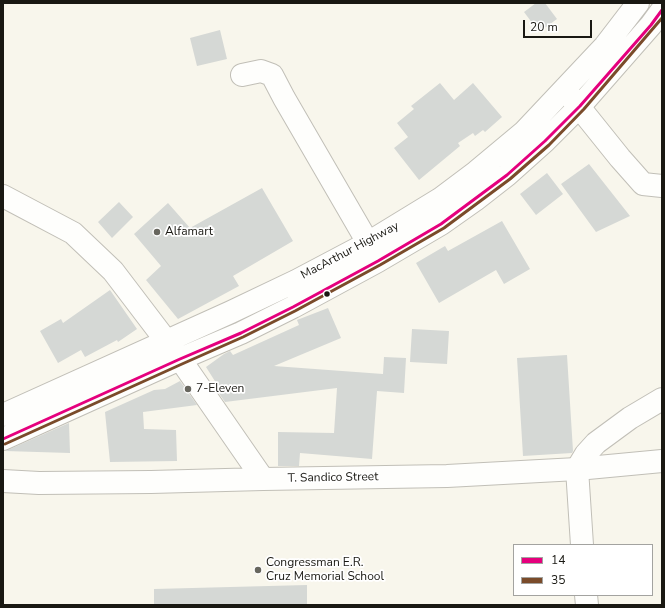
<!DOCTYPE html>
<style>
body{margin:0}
#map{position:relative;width:665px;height:608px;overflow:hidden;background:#f8f6ec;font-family:"Nunito Sans",sans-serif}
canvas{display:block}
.frame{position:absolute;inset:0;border:4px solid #191812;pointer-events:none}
.legend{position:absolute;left:513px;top:544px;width:140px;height:52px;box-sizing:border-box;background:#fff;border:1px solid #a3a3a0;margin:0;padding:5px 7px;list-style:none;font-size:12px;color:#191812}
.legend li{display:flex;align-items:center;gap:8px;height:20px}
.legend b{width:20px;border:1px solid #a3a3a0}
.scale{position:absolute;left:523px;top:20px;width:69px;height:18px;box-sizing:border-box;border:2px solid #191812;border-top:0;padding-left:5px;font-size:12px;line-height:14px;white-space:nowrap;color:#191812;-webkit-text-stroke:3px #fff;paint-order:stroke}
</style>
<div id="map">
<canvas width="665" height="608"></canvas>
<div class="frame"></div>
<ul class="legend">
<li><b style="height:5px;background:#e5007d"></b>14</li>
<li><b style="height:5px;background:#7a4b2a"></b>35</li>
</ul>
<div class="scale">20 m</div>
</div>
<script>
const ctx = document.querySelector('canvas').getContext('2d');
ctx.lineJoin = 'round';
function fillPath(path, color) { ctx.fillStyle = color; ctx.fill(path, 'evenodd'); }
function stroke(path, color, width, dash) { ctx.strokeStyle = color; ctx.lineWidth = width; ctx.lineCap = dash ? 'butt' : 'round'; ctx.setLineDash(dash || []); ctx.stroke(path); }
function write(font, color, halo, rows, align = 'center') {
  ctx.font = font + ' "Nunito Sans",sans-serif'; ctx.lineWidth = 3.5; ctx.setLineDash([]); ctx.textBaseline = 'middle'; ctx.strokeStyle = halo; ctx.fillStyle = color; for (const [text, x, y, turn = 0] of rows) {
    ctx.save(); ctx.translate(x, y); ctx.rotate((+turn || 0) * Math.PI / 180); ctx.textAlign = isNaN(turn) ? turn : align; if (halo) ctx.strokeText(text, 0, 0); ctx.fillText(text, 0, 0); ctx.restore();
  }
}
fillPath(new Path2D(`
 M536,3H545L557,19L539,32L524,12Z
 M220,30L227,59L197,66L190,38Z
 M440,83L454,100L473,83L502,117L485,132L483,130L475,136L473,133L458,143L460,146L419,180L394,148L408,137L397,123L414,109L411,106Z
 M589,164L630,216L596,232L561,184Z
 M547,173L563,194L536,215L520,194Z
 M262,188L293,241L233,276L239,286L178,319L146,280L161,266L134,234L168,203L190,228Z
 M119,202L133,217L112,238L98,222Z
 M502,221L530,269L504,284L496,270L439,303L416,263L445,246L448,251Z
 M110,290L137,329L118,342L117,340L85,357L81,350L58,363L40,331L61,319L63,323Z
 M328,308L341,338L274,366L383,374L384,357L406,358L404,393L377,391L372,459L300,453L299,466H278V432L334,433L337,388L225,402L213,385L218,386L206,367L224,354L230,351L233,355L299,325L297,320Z
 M412,329L449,331L447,364L410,362Z
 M567,355L573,451L572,453L523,456L517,358Z
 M180,381L197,405L143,412L144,429L176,430L177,461L110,462L105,412L154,390L165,389Z
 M69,423L70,453L5,451L8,450Z
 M307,585V605H154V589Z`), '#d5d8d5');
const minor = new Path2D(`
 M242,75L261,71L272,75L284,98L378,260
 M567,92L620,158L643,184L662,186
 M582,545L577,469L586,454L596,443L630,418L662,399
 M586,595L587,605`);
const major = new Path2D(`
 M3,196L73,233L113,271L180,359L263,479
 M3,481L39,483L151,482L263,479L447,476L577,469L662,461`);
const highway = new Path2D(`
 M3,415L231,312L296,281L368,243L440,199L476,172L524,132L605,46L638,3
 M3,439L180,359L241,333L293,307L378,261L441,224L475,200L507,175L545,141L580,106L651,25L662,10`);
stroke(minor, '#c1bfb7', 24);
stroke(major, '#c1bfb7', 24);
stroke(highway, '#c1bfb7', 24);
stroke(minor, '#fefefc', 22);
stroke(major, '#fefefc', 22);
stroke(highway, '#fefefc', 22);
stroke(new Path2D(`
 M3,439L180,359L241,333L293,307L378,261L441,224L507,175L545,141L580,106L651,25L662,10`), '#e5007d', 3);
stroke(new Path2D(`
 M5,444L182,364L243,337L295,311L380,265L444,228L510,179L549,145L584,109L662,18`), '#7a4b2a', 3);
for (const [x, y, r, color] of [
 [157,232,4,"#67665e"],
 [327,294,3.5,"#191812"],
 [188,389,4,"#67665e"],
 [258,570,4,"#67665e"]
]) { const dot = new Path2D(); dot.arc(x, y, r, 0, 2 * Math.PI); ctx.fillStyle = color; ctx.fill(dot); stroke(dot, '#fff', 1.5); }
write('12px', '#191812', '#fff', [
 ["Alfamart",165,232],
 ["7-Eleven",196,389],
 ["Congressman E.R.",266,563],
 ["Cruz Memorial School",266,577]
], 'left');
write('12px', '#191812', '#fff', [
 ["MacArthur Highway",350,251,-28],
 ["T. Sandico Street",333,478,-1]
]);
</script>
